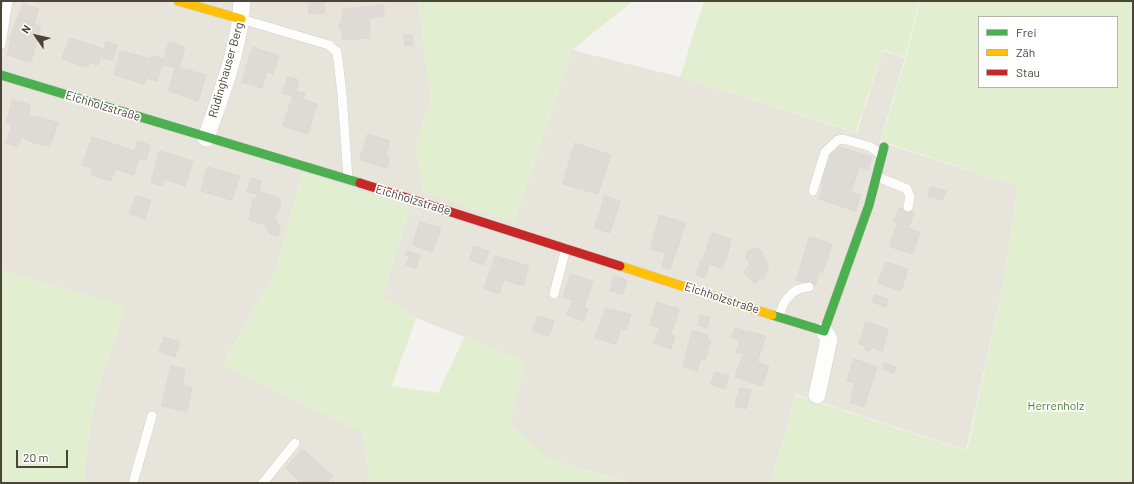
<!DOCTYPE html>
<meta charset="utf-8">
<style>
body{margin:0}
#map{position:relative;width:1134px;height:484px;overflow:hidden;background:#f4f2ee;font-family:Barlow,sans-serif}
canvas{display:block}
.frame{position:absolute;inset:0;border:2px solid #4b4439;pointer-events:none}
.legend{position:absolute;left:978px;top:16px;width:140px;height:72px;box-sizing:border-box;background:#fff;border:1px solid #b7b4b0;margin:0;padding:5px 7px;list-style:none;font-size:12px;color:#4b4439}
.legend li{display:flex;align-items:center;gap:8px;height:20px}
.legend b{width:20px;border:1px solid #b7b4b0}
.north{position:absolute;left:16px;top:16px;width:40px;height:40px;-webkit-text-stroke:3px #fff;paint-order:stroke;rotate:304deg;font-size:11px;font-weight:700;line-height:16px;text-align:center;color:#4b4439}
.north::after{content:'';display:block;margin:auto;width:14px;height:18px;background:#4b4439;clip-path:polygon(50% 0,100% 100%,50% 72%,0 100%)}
.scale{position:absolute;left:16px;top:450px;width:52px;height:18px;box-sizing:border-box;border:2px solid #4b4439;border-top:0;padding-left:5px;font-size:12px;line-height:14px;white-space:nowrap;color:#4b4439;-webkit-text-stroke:3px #fff;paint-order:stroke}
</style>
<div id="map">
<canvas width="1134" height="484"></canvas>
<div class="frame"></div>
<ul class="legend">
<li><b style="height:5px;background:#4caf50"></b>Frei</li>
<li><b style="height:5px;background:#ffc107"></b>Zäh</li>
<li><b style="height:5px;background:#c62828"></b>Stau</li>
</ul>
<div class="north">N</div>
<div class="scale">20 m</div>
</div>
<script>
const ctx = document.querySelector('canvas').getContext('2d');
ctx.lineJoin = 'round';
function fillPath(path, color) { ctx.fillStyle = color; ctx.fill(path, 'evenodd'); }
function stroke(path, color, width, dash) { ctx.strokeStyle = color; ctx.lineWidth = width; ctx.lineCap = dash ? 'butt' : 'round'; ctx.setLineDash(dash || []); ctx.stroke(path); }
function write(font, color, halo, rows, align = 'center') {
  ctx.font = font + ' Barlow,sans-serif'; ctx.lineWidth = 3.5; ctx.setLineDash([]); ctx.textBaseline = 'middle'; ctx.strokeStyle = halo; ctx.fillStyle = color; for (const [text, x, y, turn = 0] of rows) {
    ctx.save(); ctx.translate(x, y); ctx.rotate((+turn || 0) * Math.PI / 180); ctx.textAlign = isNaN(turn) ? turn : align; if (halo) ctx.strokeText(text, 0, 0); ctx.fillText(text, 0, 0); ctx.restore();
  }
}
fillPath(new Path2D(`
 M1,1H418L431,99L416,146L423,192L514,223L572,50L680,77L857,133L883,51L905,58L880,142L1018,186L1003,286L966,450L796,394L771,483H630L548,459L510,423L525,361L416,318L383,296L410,207L302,173L277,268L223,365L362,432L369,474L366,483H87L84,472L95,397L126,307L1,270Z`), '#e7e4dc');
fillPath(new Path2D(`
 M418,1H633L572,50L514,223L423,192L416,146L431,99Z
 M704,1H919L905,57L883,50L856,132L680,77Z
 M920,1H1133V483H771L796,395L967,451L1003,287L1018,186L881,141L906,58ZM979,17H1117V87H979Z
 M302,173L410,207L383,296L416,318L392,386L438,393L465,336L525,361L510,423L548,459L628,483H366L369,474L362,432L223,366L277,268Z
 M1,270L126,307L95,397L84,472L87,483H1Z`), '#e1eecf');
const building = new Path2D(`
 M303,1H325V3H303Z
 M309,3H325V13L309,14Z
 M23,4L39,9L34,24L18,19Z
 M384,5V16L369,18L370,38L343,40L342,32L339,25L342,21V10Z
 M17,19L41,26L31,62L7,55L11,39H9Z
 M404,35H412L413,45L405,46Z
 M70,38L95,46L88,67L77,65V64L62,59Z
 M106,42L117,45L113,60L103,58Z
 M169,42L185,47L179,68L163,65Z
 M95,46L103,49L98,65L90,62Z
 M253,47L279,56L273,74L267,72L262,88L242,82Z
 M121,51L151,59L144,84L114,75Z
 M152,56L164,59L157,81L146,78Z
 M176,67L206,75L198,101L169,91Z
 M288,77L299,80L296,91L305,93L303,100L283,93Z
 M293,96L317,104L308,134L283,126Z
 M13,100L31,105L28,116L35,118L29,140L21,137L18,147L6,143L12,125L6,123Z
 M36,116L58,123L50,147L28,141Z
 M368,134L390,141L386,155L390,158L387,168L360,160Z
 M92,137L135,151L133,157L139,159L134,175L115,169L111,181L91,175L93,168L83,165Z
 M138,141L150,145L146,160L133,157Z
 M575,143L611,155L598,194L563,184Z
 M837,146L872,157L868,170L859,167L851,192L861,195L856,211L819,199L824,183H821L831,152L835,153Z
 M160,151L193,161L185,186L164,179L162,186L151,183Z
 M208,167L240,176L232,200L201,191Z
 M251,178L262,181L257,194L247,192Z
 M931,187L946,191L943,200L928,196Z
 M258,191L281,199L279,210L275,218L280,228L278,236L270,234L265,225L249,220L253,200L256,198Z
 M136,196L151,200L145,219L130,214Z
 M605,196L620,201L610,233L595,228Z
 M899,208L914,213L909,227L894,222Z
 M660,215L686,223L675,256L651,249Z
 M420,222L441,228L432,252L413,245Z
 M897,225L920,232L913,254L890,247Z
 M712,233L731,239L727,257L722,268L703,262Z
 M810,237L832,244L822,275V271H820L802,265L800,268Z
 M474,246L489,251L484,265L470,260Z
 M756,248L762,251L763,257L769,263L764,279H760L755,284L743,272L750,265L746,258L748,251Z
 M407,251L420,255L416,268L406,265L409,256L405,255Z
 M666,253L674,256L670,270L662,267Z
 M496,256L529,266L523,286L504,280L499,294L484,289Z
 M701,261L709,264L705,278L696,275Z
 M886,262L908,269L901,291L878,283Z
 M802,265L820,271L815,286L796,280Z
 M571,274L593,281L584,308L588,309L584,321L566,315L573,300L563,297Z
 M614,276L627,280L623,294L610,291Z
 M875,295L888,299L886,307L872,302Z
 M657,302L679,309L671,335L675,336L671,349L653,343L660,328L650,325Z
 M606,309L631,314L626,330L621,328L616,344L595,338Z
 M700,315L710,318L707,328L698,325Z
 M538,316L554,321L549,336L533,331Z
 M866,322L888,329L882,351L871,347L870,351L865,349L866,346L859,344Z
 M735,328L766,336L757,362L769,366L762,386L735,377L743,354L736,352L740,340L732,338Z
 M693,330L708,335L707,339L711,340L705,360L701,359L697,371L683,367Z
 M164,337L180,342L175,357L159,351Z
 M854,359L877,367L864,407L850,402L855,383L847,381Z
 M884,363L896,367L894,373L882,369Z
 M171,366L185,369L182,385L192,388L187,412L162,406Z
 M715,372L729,376L725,389L711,384Z
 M740,388L751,390L746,409L735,406Z
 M302,449L333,476L327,483H297L299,481L286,468Z`);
fillPath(building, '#dedbd6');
stroke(building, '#dcd9d4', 1);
const lane = new Path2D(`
 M241,19L329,45L337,52L342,94L348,179
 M1,44L8,1
 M878,177L907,189L910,197L908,207
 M813,191L825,152L838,140L843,139L871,147L881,155
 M554,294L566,248
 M779,316C783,301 792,288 809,287
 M133,483L152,416
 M263,483L295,443`);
const street = new Path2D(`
 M206,138C221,94 240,48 242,1
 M817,395L829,339L824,331`);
const fast = new Path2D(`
 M1,75L360,183
 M772,315L824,331L869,205L884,147`);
const slow = new Path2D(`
 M178,1L241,19
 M620,266L772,315`);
const jam = new Path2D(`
 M360,183L620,266`);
stroke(lane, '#d2d0cb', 10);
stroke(street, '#d2d0cb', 18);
stroke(fast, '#d3cfc5', 10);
stroke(slow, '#d3cfc5', 10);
stroke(jam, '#d3cfc5', 10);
stroke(lane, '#fdfdfc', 9);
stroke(street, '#fdfdfc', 17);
stroke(fast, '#4caf50', 9);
stroke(slow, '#ffc107', 9);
stroke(jam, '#c62828', 9);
write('12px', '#4b4439', '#fff', [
 ["Rüdinghauser Berg",226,70,-74],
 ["Eichholzstraße",103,106,17],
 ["Eichholzstraße",413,200,17],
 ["Eichholzstraße",722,298,18]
]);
write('12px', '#4a7f2a', '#fff', [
 ["Herrenholz",1056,406]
]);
</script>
